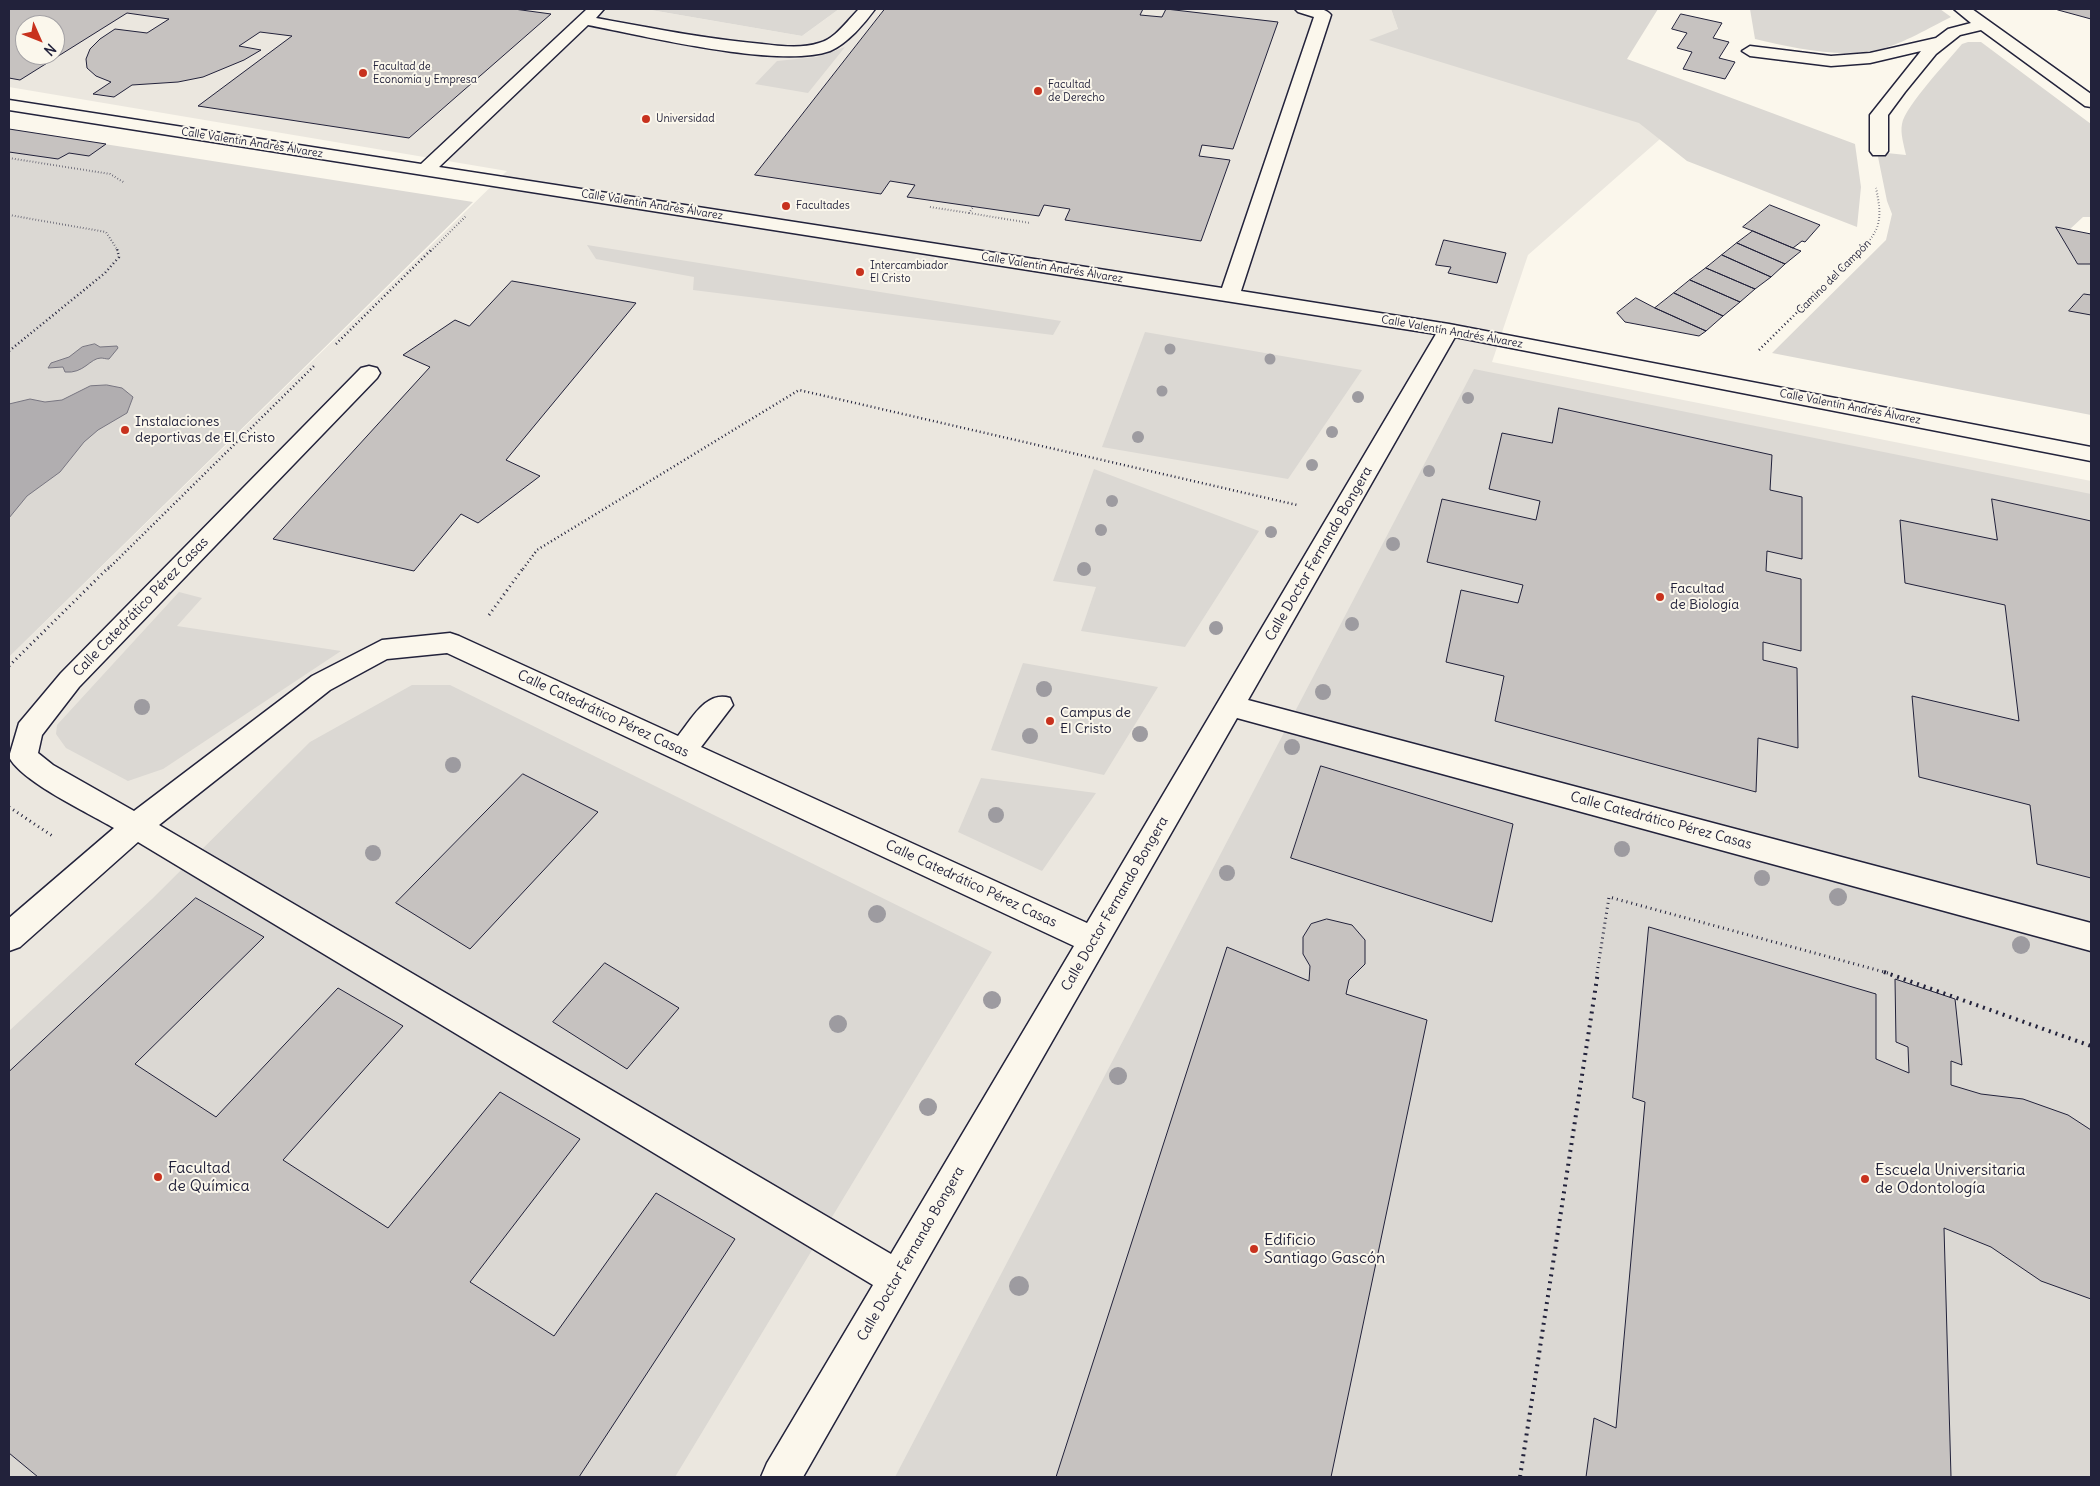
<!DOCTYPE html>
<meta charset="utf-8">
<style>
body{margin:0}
#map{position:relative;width:2100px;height:1486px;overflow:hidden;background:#fbf7ec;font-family:Delius,sans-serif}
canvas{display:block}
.frame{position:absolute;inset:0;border:10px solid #22223b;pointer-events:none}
.north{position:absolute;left:15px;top:15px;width:50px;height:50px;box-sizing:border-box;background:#fbf7ec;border:1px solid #a4a2a5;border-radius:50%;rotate:134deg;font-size:14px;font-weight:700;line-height:20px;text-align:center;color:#22223b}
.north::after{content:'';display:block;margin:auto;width:18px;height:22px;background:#c8321e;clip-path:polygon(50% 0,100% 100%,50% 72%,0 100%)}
</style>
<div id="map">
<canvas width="2100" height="1486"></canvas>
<div class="frame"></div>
<div class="north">N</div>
</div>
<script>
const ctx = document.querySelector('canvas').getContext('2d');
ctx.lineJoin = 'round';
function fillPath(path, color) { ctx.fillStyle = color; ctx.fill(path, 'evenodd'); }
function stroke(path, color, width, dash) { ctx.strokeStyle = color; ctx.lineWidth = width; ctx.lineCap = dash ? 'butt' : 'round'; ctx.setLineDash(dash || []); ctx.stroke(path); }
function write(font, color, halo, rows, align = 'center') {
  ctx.font = font + ' Delius,sans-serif'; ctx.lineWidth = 4; ctx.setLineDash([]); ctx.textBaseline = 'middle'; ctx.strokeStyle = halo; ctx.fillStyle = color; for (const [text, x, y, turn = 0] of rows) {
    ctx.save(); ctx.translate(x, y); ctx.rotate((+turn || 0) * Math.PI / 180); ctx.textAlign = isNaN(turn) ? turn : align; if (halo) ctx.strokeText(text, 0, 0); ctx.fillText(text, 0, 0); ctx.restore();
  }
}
fillPath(new Path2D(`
 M9,9H645L802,36L839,9H1391L1398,29L1676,125L1528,255L1492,362L2091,481V1477H9V657L507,171L9,87ZM25,25H55V55H25Z`), '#ebe7df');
fillPath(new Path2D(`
 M645,9H839L802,36Z
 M1391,9H1658L1627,59L1855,144L1861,187L1857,227L1687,161L1639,123L1369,40L1398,29Z
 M1750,9H1940L1951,17C1931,27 1902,44 1881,49C1842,59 1794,48 1755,39Z
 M1968,42H1981L2091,124V217H2083L2069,230L2078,263L2091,264V415L1772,353L1886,240L1892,214L1887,201L1877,152L1906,155C1904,146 1900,133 1902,124C1905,106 1949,60 1962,44Z
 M845,47L808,93L755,84L777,61L817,57Z
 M9,129L473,202L9,657Z
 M587,245L1061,321L1053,335L693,290L694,277L596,259Z
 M1145,332L1362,370L1288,479L1102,447Z
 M1474,369L2091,494V1477H895Z
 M1094,469L1259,531L1185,647L1081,631L1096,587L1053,581Z
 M179,592L202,598L177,626L341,651L163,769L128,781L66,748L56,734L57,725Z
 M1023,663L1158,687L1104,775L991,750Z
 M412,685H450L992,952L675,1477H9V1031L152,899L310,742Z
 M981,778L1096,793L1042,871L958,832Z`), '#dbd8d3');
const water = new Path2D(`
 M95,344L100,347L117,346L118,348L109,359C106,359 103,358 101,358C90,358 84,374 65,372L63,367L48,368L51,363L69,357L82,347Z
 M107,385L122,388L133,397L127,413L98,430L84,442L60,472L27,496L9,518V404L30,399L45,402L62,400L90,386Z`);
fillPath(water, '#b1aeb0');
stroke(water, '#787681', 1);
const building = new Path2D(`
 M9,9H514L551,14L409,138L198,106L292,36L260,32L239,46L261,50L244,60L203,77L178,82L132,85L114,97L93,94L111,82L96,76L87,68L86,59L90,49L100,39L115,29L147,33L169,19L127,13L20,80L9,78ZM25,25H55V55H25Z
 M885,9H1143L1140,15L1162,17L1166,9L1278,22L1233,149L1202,145L1199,156L1230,160L1201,241L1065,220L1070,209L1044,205L1039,216L907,197L915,185L890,181L881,194L755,175Z
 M2060,9H2091V19L2058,10Z
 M1681,14L1722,23L1713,38L1729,42L1719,58L1735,62L1725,79L1683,69L1692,52L1677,48L1687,33L1672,29Z
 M9,129L106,144L89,156L69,153L58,159L9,152Z
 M1770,205L1820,225L1805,242L1802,241L1793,248L1743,227Z
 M2056,227L2091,234V264H2078Z
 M1753,231L1793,248L1801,251L1785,264L1737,243Z
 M1444,240L1506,253L1497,283L1448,273L1451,267L1436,265Z
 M1737,243L1785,264L1771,277L1722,255Z
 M1722,255L1771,277L1755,289L1706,268Z
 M1706,268L1755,289L1740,302L1690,280Z
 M1690,280L1740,302L1723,316L1674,293Z
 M512,281L636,303L506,460L540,476L478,523L461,514L414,571L273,539L430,367L403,355L455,320L469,326Z
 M1674,293L1723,316L1706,331L1655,308Z
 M2084,294L2091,295V315L2069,311Z
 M1636,298L1655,308L1706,331L1699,336L1625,322L1617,313Z
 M1559,408L1772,455L1770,490L1802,497V559L1767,551L1766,571L1801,579V651L1763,642V660L1797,668L1798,748L1758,738L1756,792L1495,721L1504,676L1446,662L1461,590L1518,603L1523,585L1427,562L1442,499L1536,520L1540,501L1489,489L1502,433L1552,443Z
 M1992,499L2091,521V878L2037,864L2030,805L1919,777L1912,696L2019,721L2005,605L1905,583L1900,520L1997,540Z
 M1321,766L1513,824L1492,922L1291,858Z
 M523,774L598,812L470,949L396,903Z
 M196,898L264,937L135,1064L216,1117L338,988L403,1026L283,1160L388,1228L500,1092L580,1139L470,1282L554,1336L656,1193L735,1239L579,1477H38L9,1453V1072Z
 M1327,919L1352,925L1365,940V964L1349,980L1346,994L1427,1020L1331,1477H1056L1227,947L1309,981L1310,966L1303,954V937L1311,924Z
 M1649,927L1876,994V1059L1909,1073L1908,1047L1896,1042L1895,979L1955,999L1962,1065L1951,1061V1085L1981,1094L2023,1099L2068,1115L2091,1130V1299L2041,1281L1991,1247L1944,1228L1951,1477H1586L1594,1418L1616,1428L1645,1102L1633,1098Z
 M605,963L679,1008L627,1069L553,1022Z`);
fillPath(building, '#c6c2c0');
stroke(building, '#22223b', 1);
const minor = new Path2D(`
 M587,9H604L596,18C651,28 706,39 762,44C780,46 801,49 819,43C835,39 847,21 859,9H875C865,23 847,44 830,51C780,69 644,36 588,25L439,167L1222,288L1314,17L1298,12L1295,9C1306,8 1324,6 1331,15L1241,291L1449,324L2091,447V461L1455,337L1248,700L2091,923V951L1237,718L803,1477H761L767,1463L873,1285L138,842L20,947L9,951V918L114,828C87,812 22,782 9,757L19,723L61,673L361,368L369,366L377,368L380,373L377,378L79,687L42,735L38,753L53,765L134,811L312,676L382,640L450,633L459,636L678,736C691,720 706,690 730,698L733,705L701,747L1087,923L1436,334L9,110V100L421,164ZM447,653L1074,946L891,1254L159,825L330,690L387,659Z
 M1954,9H1972L2091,94V107L2085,106L1981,30L1960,35L1936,54L1905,92L1888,115V151L1885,155H1873L1870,151V115L1921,51L1870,63L1831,66L1750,56L1742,51L1750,46L1831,56L1870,53L1936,38L1948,29L1971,23Z`);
stroke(minor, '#22223b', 3);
stroke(new Path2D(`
 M9,158L110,174L125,183
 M930,207L969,213L973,207
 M969,213L1030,223
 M9,215L106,232L118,251
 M431,251L467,215
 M1860,251C1882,229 1882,217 1876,188`), '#22223b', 2, [0.5, 2.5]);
stroke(new Path2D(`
 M336,344L432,249
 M1759,350L1861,249
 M9,351L105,273L119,257L117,249
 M108,569L314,366
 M523,569L537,550L799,390L1297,505`), '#22223b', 2.5, [1, 3]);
stroke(new Path2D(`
 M489,615L524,567
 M9,666L109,567
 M9,807L54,837
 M1597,973L1609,897L1888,973`), '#22223b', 3, [1, 4]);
stroke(new Path2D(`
 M1884,972L2091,1046
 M1520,1477L1598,972`), '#22223b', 4, [2, 5]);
fillPath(minor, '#fbf7ec');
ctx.fillStyle = '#9d9ba0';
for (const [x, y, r] of [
 [1170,349,5.5],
 [1270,359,5.5],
 [1162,391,5.5],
 [1358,397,6],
 [1468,398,6],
 [1332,432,6],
 [1138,437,6],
 [1312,465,6],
 [1429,471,6],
 [1112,501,6],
 [1101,530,6],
 [1271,532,6],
 [1393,544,7],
 [1084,569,7],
 [1352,624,7],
 [1216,628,7],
 [1044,689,8],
 [1323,692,8],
 [142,707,8],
 [1140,734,8],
 [1030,736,8],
 [1292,747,8],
 [453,765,8],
 [996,815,8],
 [1622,849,8],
 [373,853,8],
 [1227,873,8],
 [1762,878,8],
 [1838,897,9],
 [877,914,9],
 [2021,945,9],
 [992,1000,9],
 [838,1024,9],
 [1118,1076,9],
 [928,1107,9],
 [1019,1286,10]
]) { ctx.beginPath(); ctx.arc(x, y, r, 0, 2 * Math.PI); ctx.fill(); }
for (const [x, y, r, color] of [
 [363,73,5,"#c8321e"],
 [1038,91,5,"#c8321e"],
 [646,119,5,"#c8321e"],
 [786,206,5,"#c8321e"],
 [860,272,5,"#c8321e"],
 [125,430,5,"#c8321e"],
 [1660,597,5,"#c8321e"],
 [1050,721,5,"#c8321e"],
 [158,1177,5,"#c8321e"],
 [1865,1179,5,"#c8321e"],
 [1254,1249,5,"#c8321e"]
]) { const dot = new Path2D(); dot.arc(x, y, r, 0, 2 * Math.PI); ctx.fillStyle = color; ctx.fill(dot); stroke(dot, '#fbf7ec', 2); }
write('11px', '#22223b', '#fbf7ec', [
 ["Facultad de",373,67],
 ["Economía y Empresa",373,80],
 ["Facultad",1048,85],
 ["de Derecho",1048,98],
 ["Universidad",656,119],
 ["Facultades",796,206],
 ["Intercambiador",870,266],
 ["El Cristo",870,279]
], 'left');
write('11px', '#22223b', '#fbf7ec', [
 ["Calle Valentín Andrés Álvarez",252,143,9],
 ["Calle Valentín Andrés Álvarez",652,205,9],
 ["Calle Valentín Andrés Álvarez",1052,268,9],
 ["Camino del Campón",1834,277,-45],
 ["Calle Valentín Andrés Álvarez",1452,332,10],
 ["Calle Valentín Andrés Álvarez",1850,407,11]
]);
write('14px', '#22223b', '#fbf7ec', [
 ["Instalaciones",135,422],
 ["deportivas de El Cristo",135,438],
 ["Facultad",1670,589],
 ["de Biología",1670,605],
 ["Campus de",1060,713],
 ["El Cristo",1060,729]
], 'left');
write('14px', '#22223b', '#fbf7ec', [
 ["Calle Doctor Fernando Bongera",1319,554,-60],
 ["Calle Catedrático Pérez Casas",141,607,-46],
 ["Calle Catedrático Pérez Casas",603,714,25],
 ["Calle Catedrático Pérez Casas",1661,821,15],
 ["Calle Catedrático Pérez Casas",971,884,25],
 ["Calle Doctor Fernando Bongera",1115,904,-60],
 ["Calle Doctor Fernando Bongera",911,1254,-60]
]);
write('16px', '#22223b', '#fbf7ec', [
 ["Facultad",168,1168],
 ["de Química",168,1186],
 ["Escuela Universitaria",1875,1170],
 ["de Odontología",1875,1188],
 ["Edificio",1264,1240],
 ["Santiago Gascón",1264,1258]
], 'left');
</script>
